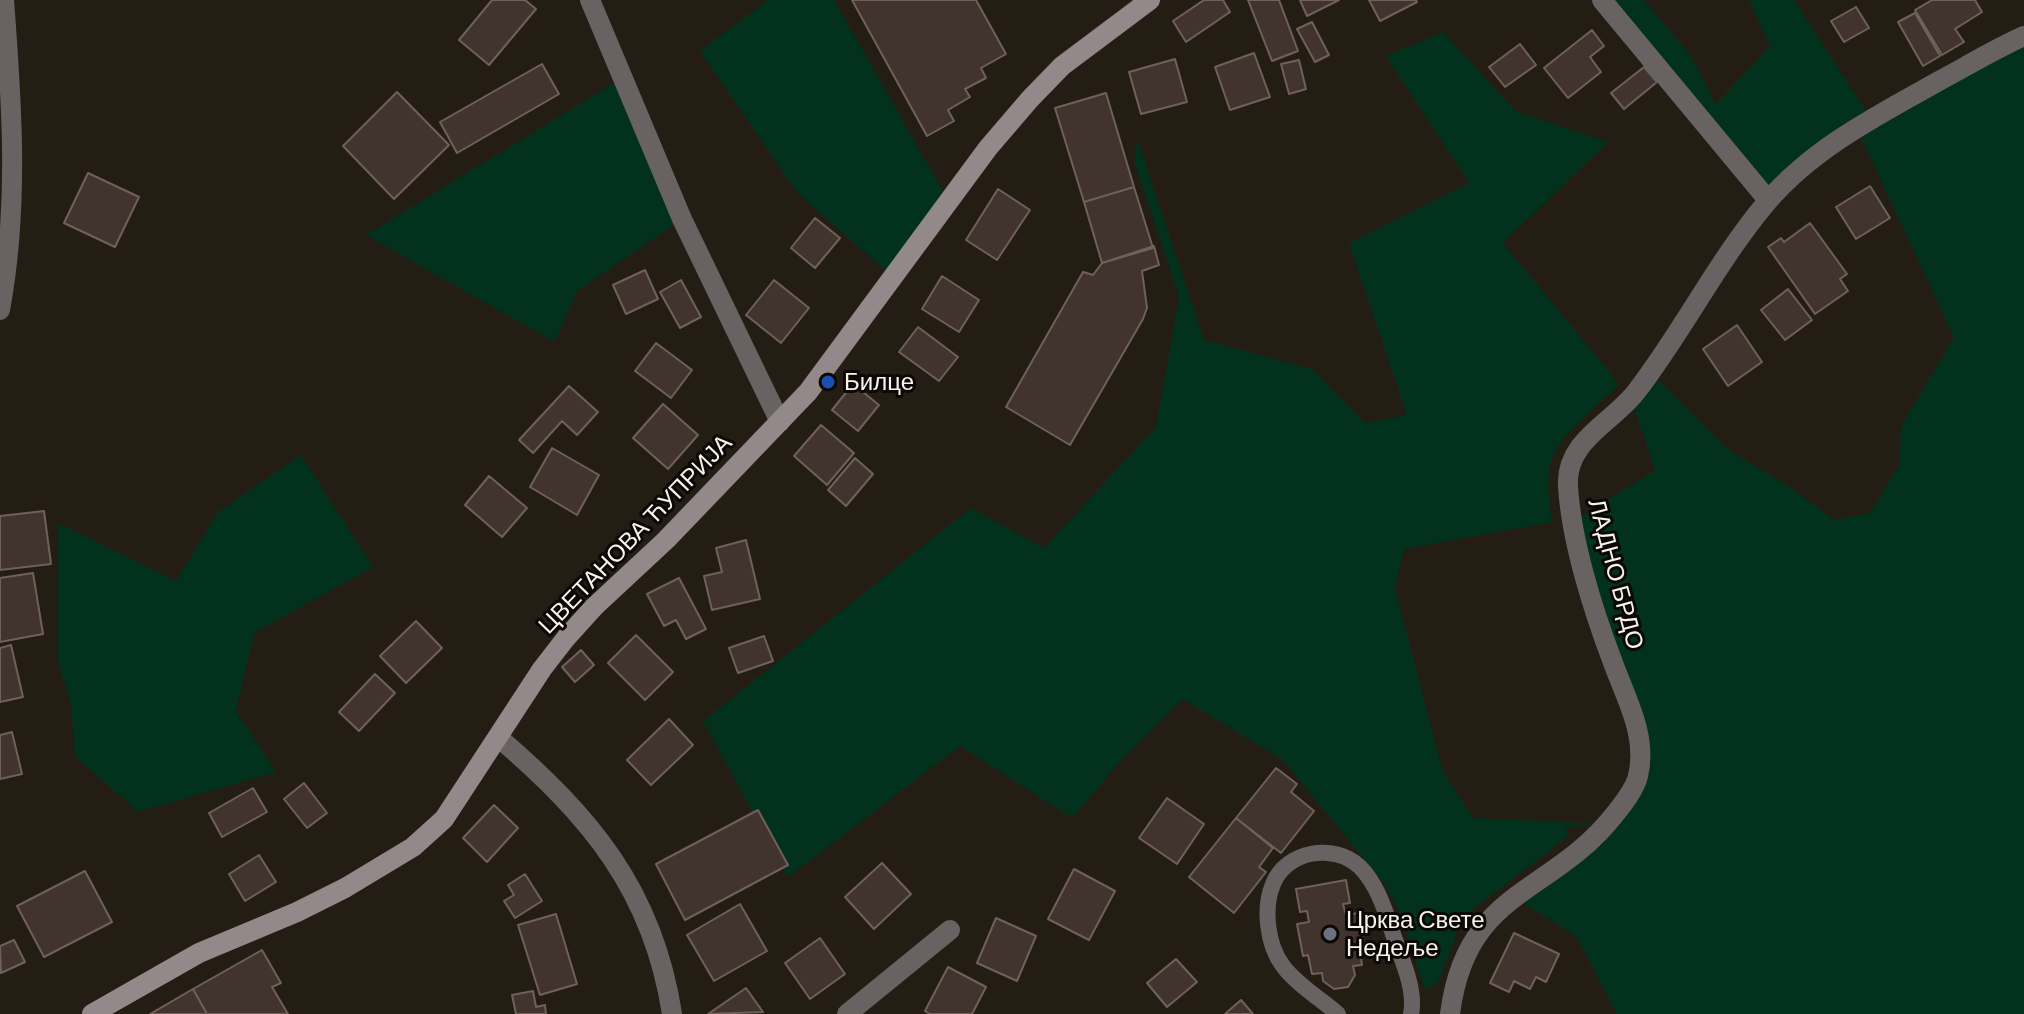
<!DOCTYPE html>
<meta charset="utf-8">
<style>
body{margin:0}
canvas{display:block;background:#241d13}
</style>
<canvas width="2024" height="1014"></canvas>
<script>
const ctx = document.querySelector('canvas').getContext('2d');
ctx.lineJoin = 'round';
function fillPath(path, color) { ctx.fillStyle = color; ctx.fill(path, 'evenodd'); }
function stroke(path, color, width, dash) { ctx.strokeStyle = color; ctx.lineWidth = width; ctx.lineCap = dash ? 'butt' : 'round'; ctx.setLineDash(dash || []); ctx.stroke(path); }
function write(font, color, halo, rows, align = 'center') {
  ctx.font = font + ' Barlow,sans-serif'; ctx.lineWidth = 6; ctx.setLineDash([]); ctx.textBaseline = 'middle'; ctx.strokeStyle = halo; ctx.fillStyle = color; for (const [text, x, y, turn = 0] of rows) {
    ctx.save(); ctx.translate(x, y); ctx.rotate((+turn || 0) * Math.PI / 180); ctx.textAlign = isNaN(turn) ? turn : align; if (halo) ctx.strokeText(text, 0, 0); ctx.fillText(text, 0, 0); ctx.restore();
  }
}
fillPath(new Path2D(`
 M768,0H834L949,202L893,277L798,194L700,51Z
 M1609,0H1644L1690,55L1716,104L1770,46L1749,0H1794L1871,119L2024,36V1014H1617L1576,936L1513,897L1605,824L1565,827L1569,835L1471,911L1461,922L1438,982L1425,990L1398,909L1386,886L1283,760L1182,699L1123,758L1072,818L960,746L788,877L703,721L971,508L1044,548L1156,427L1179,297L1135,164L1137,138L1204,340L1312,369L1365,423L1407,415L1349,243L1469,183L1386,56L1443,32L1515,111L1608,142L1503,243L1619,384C1603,401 1568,430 1557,448C1544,469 1549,499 1552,522L1404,549L1395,589L1443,772L1473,818L1607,824L1641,749L1573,522L1655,470L1631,399L1651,373L1726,448L1788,486L1834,520L1870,513L1899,465L1901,426L1954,337L1857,129L1768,200Z
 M622,78L682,219L577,291L555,342L366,235Z
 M301,455L373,567L254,633L236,711L276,772L138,812L75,756L71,704L58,661V523L176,581L218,512Z`), '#02321e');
const building = new Path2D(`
 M492,0H525L536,9L489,65L459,40Z
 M852,0H976L1006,54L981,68L986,78L965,89L970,97L948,110L954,121L927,136Z
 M1204,0H1223L1230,12L1186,42L1173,21Z
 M1248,0H1279L1298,51L1272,61Z
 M1300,0H1339L1307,16Z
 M1369,0H1416L1417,2L1380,21Z
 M1932,0H1975L1982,12L1955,29L1964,42L1942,55L1915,10Z
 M1856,7L1869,28L1844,42L1831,21Z
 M1915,13L1940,56L1923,66L1898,22Z
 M1312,22L1329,55L1315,62L1297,29Z
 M1592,30L1604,46L1590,57L1601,72L1568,98L1544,68Z
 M1520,44L1536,65L1505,87L1489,67Z
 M1254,53L1270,97L1230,110L1215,67Z
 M1175,59L1187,102L1141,114L1129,72Z
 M1299,60L1306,89L1289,94L1281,64Z
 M542,64L559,94L457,153L440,122Z
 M1644,67L1657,82L1624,109L1611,93Z
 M397,92L449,145L394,199L343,146Z
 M1106,93L1134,187L1084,202L1055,108Z
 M88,173L139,197L115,247L64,223Z
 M1870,186L1890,218L1856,239L1836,207Z
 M1134,187L1153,248L1102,263L1084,202Z
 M998,189L1030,210L997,260L966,240Z
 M815,218L840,238L815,268L791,248Z
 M1810,223L1847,274L1840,279L1848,291L1815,314L1768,247L1781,238L1784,242Z
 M1154,246L1159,265L1142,271L1147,308L1143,319L1070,445L1006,407L1083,272L1093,275L1102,263Z
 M645,270L658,299L626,314L613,285Z
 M942,276L979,300L959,332L922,309Z
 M681,280L701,317L680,328L660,292Z
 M774,280L809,308L781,343L746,315Z
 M1788,289L1812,320L1785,340L1761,310Z
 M1737,325L1762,362L1728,386L1703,349Z
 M918,327L958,357L939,381L899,352Z
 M656,343L692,370L671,398L635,371Z
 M853,384L879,405L858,431L832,410Z
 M569,386L598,412L577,435L562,421L533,453L519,440Z
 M663,404L698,435L668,469L633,438Z
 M821,425L854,453L827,485L794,456Z
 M552,448L599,475L577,515L530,487Z
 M855,458L873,474L846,506L828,490Z
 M489,476L527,508L502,537L465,505Z
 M44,511L51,564L0,570V516Z
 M746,540L760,599L712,610L704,576L722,572L716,548Z
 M33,573L43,634L0,642V578Z
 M679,578L706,629L686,639L676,620L664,626L647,594Z
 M416,621L442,648L406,683L380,656Z
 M636,635L673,672L645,700L608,663Z
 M764,636L773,661L738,673L729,648Z
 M11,645L23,697L0,702V648Z
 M581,650L594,665L575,682L562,667Z
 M375,674L395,693L359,731L339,712Z
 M669,719L693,745L651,785L627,760Z
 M12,732L22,774L0,779V735Z
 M1276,768L1297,784L1291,792L1314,811L1281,853L1236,818Z
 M304,783L327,813L307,828L284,799Z
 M253,788L267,812L222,837L209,813Z
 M1167,798L1204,824L1177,864L1139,838Z
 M494,805L518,828L487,862L463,838Z
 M758,810L788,865L685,920L656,864Z
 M1236,818L1273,848L1259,867L1266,872L1234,913L1189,877Z
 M259,855L276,882L245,901L229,874Z
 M882,863L911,894L874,929L845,897Z
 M1074,869L1115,891L1089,940L1048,919Z
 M85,871L112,922L44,957L17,906Z
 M525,874L542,901L515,918L504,901L514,895L508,885Z
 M1346,880L1350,903L1343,904L1346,915L1358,913L1364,944L1359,945L1362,965L1353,966L1355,975L1348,987L1334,989L1323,981L1322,973L1312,974L1308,955L1303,956L1297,924L1309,922L1307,911L1300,912L1296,889Z
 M740,904L767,951L714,981L687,935Z
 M556,914L577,984L540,995L518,925Z
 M996,918L1036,936L1017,981L977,963Z
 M1514,933L1559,954L1546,982L1536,977L1530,989L1514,981L1509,992L1490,983Z
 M820,938L845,974L810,999L785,963Z
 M14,940L25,962L1,973L0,946Z
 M262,950L281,983L272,987L288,1014H207L193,989Z
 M1176,959L1197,982L1167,1007L1147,983Z
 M948,967L986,987L972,1014H930L925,1011Z
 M746,988L763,1012L708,1014Z
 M193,989L207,1014H150Z
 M533,991L536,1007L545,1005L546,1014H516L512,995Z
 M1241,1000L1253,1014H1225Z`);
fillPath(building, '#41342f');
stroke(building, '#6f605a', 2);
stroke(new Path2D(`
 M1338,1014C1322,1000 1295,983 1283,966C1267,945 1263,908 1273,884C1286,851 1334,842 1360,867C1378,885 1386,913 1394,937C1402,960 1416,990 1411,1014`), '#696263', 16);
stroke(new Path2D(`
 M590,0L682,219L780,422
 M1602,0L1768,200
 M0,310C19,207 12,104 4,0
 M498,737C590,816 653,890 672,1014
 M847,1014L950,930
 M1450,1014C1466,888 1551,896 1615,814C1623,804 1635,789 1638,776C1648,735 1625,697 1612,660C1593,610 1571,540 1568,486C1565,441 1612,423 1636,392C1683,331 1718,260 1767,202C1813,148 1878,115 1939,81C1967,66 1995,49 2024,36`), '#696263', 20);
stroke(new Path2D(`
 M92,1014L199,953L297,912L345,888L413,847L444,819L542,669L566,638L594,607L666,540L808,392L988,148L1030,99L1062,66L1150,0`), '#94898a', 20);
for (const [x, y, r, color] of [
 [828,382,8,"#1a4fb4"],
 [1330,934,8,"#6b7280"]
]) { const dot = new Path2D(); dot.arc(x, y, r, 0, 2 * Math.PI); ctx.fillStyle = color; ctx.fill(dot); stroke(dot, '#0b0805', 3); }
write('24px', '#f8f4ed', '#0b0805', [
 ["Билце",844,382],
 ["Црква Свете",1346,920],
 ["Недеље",1346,948]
], 'left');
write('24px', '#f8f4ed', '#0b0805', [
 ["ЦВЕТАНОВА ЋУПРИЈА",635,534,-46],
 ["ЛАДНО БРДО",1616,574,75]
]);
</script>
